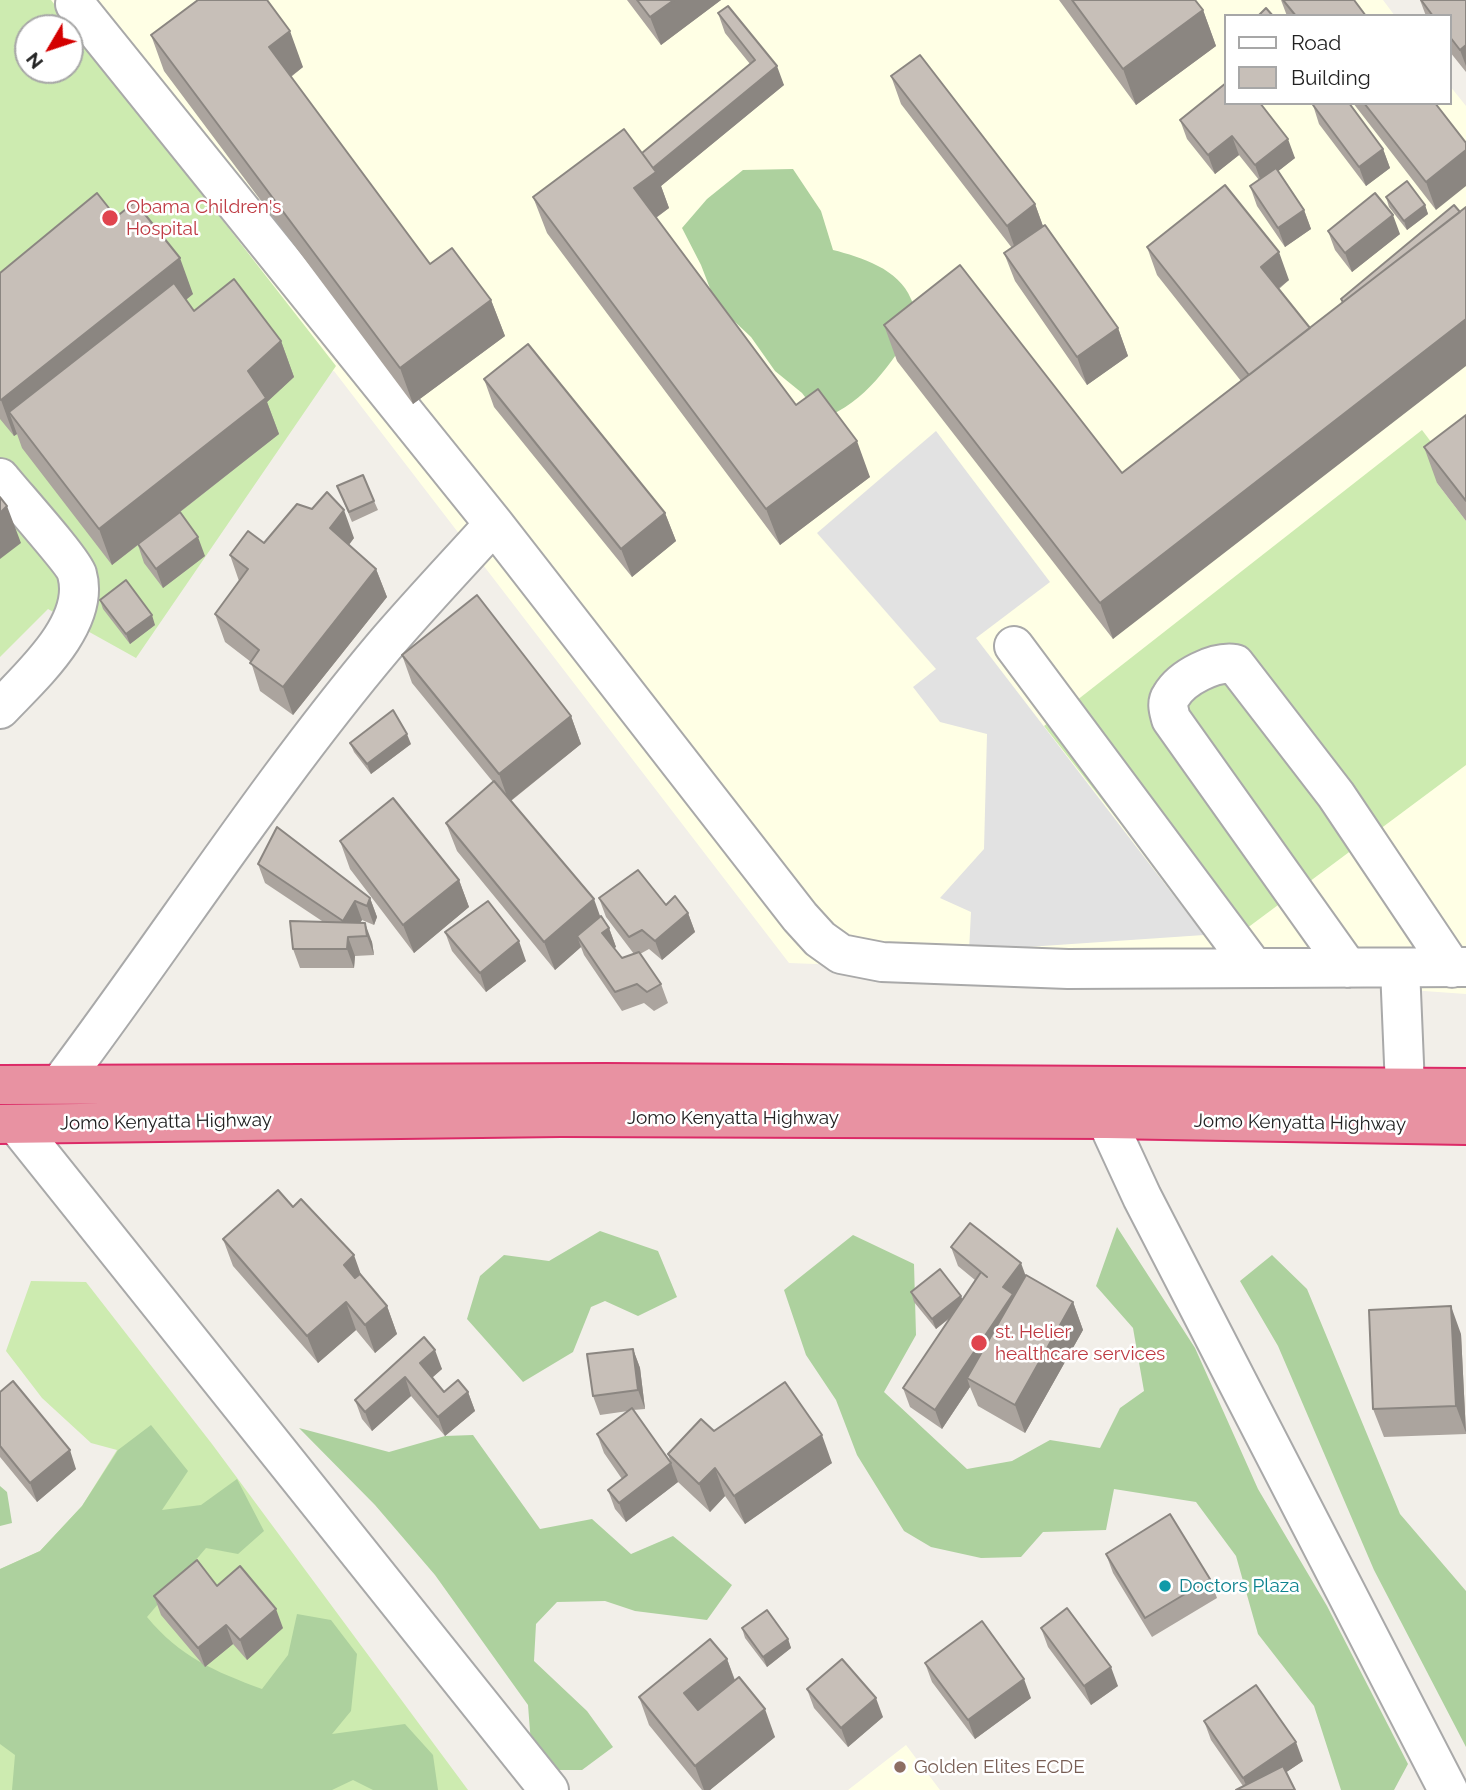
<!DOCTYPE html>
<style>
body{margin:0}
#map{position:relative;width:1466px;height:1790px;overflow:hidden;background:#f2efe9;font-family:Raleway,sans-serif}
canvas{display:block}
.legend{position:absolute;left:1224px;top:14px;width:228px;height:91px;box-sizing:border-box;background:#fff;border:2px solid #a7a7a7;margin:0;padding:9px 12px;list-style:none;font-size:21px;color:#222}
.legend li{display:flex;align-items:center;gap:14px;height:35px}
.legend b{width:35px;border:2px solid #a7a7a7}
.north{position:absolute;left:14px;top:14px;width:70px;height:70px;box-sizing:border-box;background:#fff;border:2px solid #a7a7a7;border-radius:50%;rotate:231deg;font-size:19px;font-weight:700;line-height:28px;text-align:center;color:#222}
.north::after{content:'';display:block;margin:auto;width:24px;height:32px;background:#d40000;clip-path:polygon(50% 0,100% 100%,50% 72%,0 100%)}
</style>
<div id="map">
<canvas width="1466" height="1790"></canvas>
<ul class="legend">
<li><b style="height:9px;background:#fff"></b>Road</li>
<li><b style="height:19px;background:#c7bfb8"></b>Building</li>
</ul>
<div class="north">N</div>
</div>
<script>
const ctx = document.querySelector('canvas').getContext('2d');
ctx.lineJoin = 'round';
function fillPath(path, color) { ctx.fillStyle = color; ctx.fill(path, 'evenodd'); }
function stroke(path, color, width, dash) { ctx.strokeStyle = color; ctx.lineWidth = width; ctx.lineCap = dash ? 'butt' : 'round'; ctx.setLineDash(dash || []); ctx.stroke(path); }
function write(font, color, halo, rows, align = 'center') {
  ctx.font = font + ' Raleway,sans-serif'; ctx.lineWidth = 5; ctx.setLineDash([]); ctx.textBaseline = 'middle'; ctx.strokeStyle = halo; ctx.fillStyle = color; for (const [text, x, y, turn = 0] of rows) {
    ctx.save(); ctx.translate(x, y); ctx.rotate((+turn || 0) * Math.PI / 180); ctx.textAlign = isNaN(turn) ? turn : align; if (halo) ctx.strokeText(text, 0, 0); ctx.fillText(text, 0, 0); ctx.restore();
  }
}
fillPath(new Path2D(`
 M48,0H1383L1395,16H1226V103H1450V86L1466,106V994L1312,983L789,963L334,371L0,434V39L50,3ZM28,28H70V70H28Z
 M906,1745L940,1790H848Z`), '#ffffe5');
fillPath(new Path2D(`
 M0,0H51L336,366L136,658L48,609L0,657ZM28,28H70V70H28Z
 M1422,430L1453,471L1437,483L1466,521V765L1219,949L1044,726Z
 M31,1281L86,1282L212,1444L468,1790H0V1569L40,1551L82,1506L117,1450L91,1443L42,1398L6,1351Z`), '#cdebb0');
fillPath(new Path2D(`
 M793,169L821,211L833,250C861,257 899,269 911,299C915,306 914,318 915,326C889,366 867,401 822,419L802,393L775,371L751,337L716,304L701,265L682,228L707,199L743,170Z
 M1117,1227L1195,1348L1258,1489L1327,1606L1408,1764L1394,1790H1341L1314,1706L1258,1634L1236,1556L1196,1502L1114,1489L1106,1530L1043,1532L1021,1557L981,1558L931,1547L904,1531L857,1455L836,1400L806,1355L784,1290L853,1235L914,1264L916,1335L884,1392L967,1469L1012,1461L1050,1440L1100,1448L1120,1408L1144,1391L1133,1328L1096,1286Z
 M600,1231L658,1251L677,1297L638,1316L605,1301L591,1307L573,1352L523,1382L467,1319L480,1276L504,1255L549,1261Z
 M1272,1255L1307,1289L1400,1514L1466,1591V1747L1374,1570L1278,1346L1240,1281Z
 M151,1425L188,1471L162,1510L201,1505L237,1479L264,1531L238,1554L206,1548L147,1617C180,1657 214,1671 262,1689L288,1655L297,1614L331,1620L357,1654L351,1711L332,1734L405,1724L433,1755L438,1790H373L353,1780L332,1790H12L15,1755L0,1744V1569L40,1551L82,1506L118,1450Z
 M299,1428L389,1452L445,1436L473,1435L540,1529L592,1519L631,1554L673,1536L732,1585L707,1620L635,1611L605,1601L557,1602L536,1624L534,1661L587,1711L613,1747L582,1770H533L528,1705L435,1575L375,1505Z
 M0,1486L7,1492L12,1523L0,1526Z`), '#add19e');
fillPath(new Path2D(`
 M936,431L1050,582L976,638L1204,935L969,951L971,912L940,898L984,849L987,734L940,722L913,687L936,669L817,533Z`), '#e2e2e2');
const minor = new Path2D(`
 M75,4L494,524L800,917L820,939L841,954L882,962L1068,969L1466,967
 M0,478C12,493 74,562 77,574C91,624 30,677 0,709
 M1014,646L1254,968
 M1348,968L1171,719C1169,711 1166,703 1171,696C1182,677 1215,661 1235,664L1336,795L1452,968
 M1400,968L1405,1087
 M60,1084C169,939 267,785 384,646C419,605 457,565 494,524
 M1106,1119L1142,1197L1448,1790
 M16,1124L549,1790`);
const highway = new Path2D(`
 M0,1085L606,1083L1466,1088
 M0,1124L561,1117L1106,1119L1466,1125`);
stroke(minor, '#a9a9a9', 42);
stroke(highway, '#dc2a67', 42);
stroke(minor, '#fff', 38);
stroke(highway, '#e892a2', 38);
fillPath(new Path2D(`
 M627,0H721L661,45Z
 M1059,0H1195L1203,10L1216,46L1136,105Z
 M1281,0H1354L1366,16H1287Z
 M1420,0H1466V72L1450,52V16H1426Z
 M718,13L784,85L661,186L669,208L656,218L796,405L870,477L780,545L547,233L533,197L642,153L750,64L725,33Z
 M151,35L303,67L291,77L430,264L491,300L505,336L413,404L164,71Z
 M891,76L1035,204L1043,226L1118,328L1128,356L1087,385L1015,281L1004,253L1012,248L901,104Z
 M1226,83L1295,158L1278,171L1304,210L1311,229L1285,247L1257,206L1250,186L1259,180L1239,155L1215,174L1187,139L1180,120Z
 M1353,103H1435L1436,210Z
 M1313,105L1383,149L1390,168L1366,186L1319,124Z
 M1386,197L1425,205L1428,214L1407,230L1389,207Z
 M1460,212L1113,639L897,361L884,325L1122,473L1241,381L1157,275L1147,247L1289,280L1279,289L1310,328L1342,303L1341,299Z
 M116,217L193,294L186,300L194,311L281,341L294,377L267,402L279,434L170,520L205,556L163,588L144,563L138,545L112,565L22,448L17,434L14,436L0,419V273Z
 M1328,231L1400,234L1352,272L1335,250Z
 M484,379L665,513L676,541L632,577L494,407Z
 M1466,415V521L1437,483L1424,447Z
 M337,486L374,501L378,510L352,522Z
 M354,538L349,545L376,569L387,597L293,715L260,691L251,662L225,642L215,614L239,581L230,555L264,543Z
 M100,600L155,625L130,644L103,609Z
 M402,655L571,716L581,744L511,801L609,928L616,947L614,948L622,958L634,954L606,917L599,898L666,905L688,913L695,932L662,960L649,949L640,954L661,984L668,1003L654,1011L644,1003L622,1011L584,955L581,947L555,970L457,851L446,823L493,782L412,683Z
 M350,743L411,744L371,774L354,752Z
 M340,841L459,880L469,907L414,953L350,869Z
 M258,864L370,898L377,917L374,925L362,920L360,922L372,942L374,955L355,956L354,968H300L293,949L322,921L265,883Z
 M445,932L526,961L486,992L452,951Z
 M293,1207L361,1276L387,1306L397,1334L375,1353L356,1330L318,1363L233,1266L223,1239Z
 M951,1247L1026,1276L1073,1302L1083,1330L1025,1433L978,1406L970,1387L942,1429L910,1407L903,1388L950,1318L936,1329L914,1302L911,1292L963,1299L975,1280L958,1266Z
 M1461,1334L1466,1434L1384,1437L1373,1409Z
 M424,1337L442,1369L432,1378L444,1392H468L475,1411L445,1436L411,1396L372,1431L362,1419L355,1400Z
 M633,1349L640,1368L645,1409L633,1410L671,1463L668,1454L714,1431L832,1463L745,1524L725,1496L710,1512L678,1482L626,1522L615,1509L608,1490L622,1479L604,1453L597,1434L628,1411L600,1415L593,1396Z
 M0,1392L76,1469L37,1502L0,1457Z
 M1106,1554L1210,1579L1217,1598L1152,1637L1113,1573Z
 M154,1596L283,1628L247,1660L233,1644L205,1667L161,1615Z
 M742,1628L788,1639L791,1648L767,1667L745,1638Z
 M1041,1628L1118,1686L1091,1705L1048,1647Z
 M727,1659L735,1680L775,1737L710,1790H702L649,1725L639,1697Z
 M925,1663L1031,1698L975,1739L932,1682Z
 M807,1689L883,1717L848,1747L814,1708Z
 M1204,1721L1303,1761L1286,1772L1243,1786L1211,1740Z`), '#aba49e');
fillPath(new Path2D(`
 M674,0H721L661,45L650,17Z
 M1203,10L1216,46L1136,105L1123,69Z
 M290,31L303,67L282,83L269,47Z
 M1466,45V66L1460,50Z
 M777,66L784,85L661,186L669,208L647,224L634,188L652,168Z
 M1232,136L1239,155L1215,174L1208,155Z
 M1288,139L1295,158L1262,184L1255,165Z
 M1383,149L1390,168L1366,186L1359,167Z
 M1466,150V186L1436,210L1426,182Z
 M1035,204L1045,232L1017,254L1007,226Z
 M1425,205L1428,214L1407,230L1404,221Z
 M1304,210L1311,229L1285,247L1278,228Z
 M1393,215L1400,234L1352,272L1345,253Z
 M1279,252L1289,280L1271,294L1261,267Z
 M180,258L193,294L22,430L9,412L17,434L14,436L1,400Z
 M491,300L505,336L413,404L400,368Z
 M1466,319V366L1113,639L1100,603Z
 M1118,328L1128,356L1087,385L1077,357Z
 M281,341L294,377L267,402L279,434L112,565L99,529L248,371Z
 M857,441L870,477L780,545L766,509Z
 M7,506L21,543L0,559V513Z
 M344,510L354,538L340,556L330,528Z
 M665,513L676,541L632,577L621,549Z
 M198,537L205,556L163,588L156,569Z
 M376,569L387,597L293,715L283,687Z
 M152,615L155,625L130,644L126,634Z
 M571,716L581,744L509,802L499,774Z
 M407,734L411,744L371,774L367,764Z
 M459,880L469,907L414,953L403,925Z
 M370,898L377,917L374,925L367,906Z
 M594,899L604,927L577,936L581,947L555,970L544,942Z
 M355,901L362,920L352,936L343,921Z
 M688,913L695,932L662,960L655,941Z
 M365,923L372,942L374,955L367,936Z
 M609,928L616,947L609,952L602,933Z
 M348,937L355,956L354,968L347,949Z
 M519,941L526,961L486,992L480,973Z
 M354,1255L364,1283L354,1293L344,1265Z
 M1021,1263L1028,1282L967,1378L970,1387L942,1429L935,1410L1003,1287Z
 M961,1296L965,1305L936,1329L932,1319Z
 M346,1302L356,1330L318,1363L307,1336Z
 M1073,1302L1083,1330L1025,1433L1015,1405Z
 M387,1306L397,1334L375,1353L365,1325Z
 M1451,1306L1461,1334L1466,1433L1456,1406Z
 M633,1349L640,1368L645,1409L638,1390Z
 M435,1350L442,1369L427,1382L420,1363Z
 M405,1377L411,1396L372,1431L365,1412Z
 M468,1392L475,1411L445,1436L438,1417Z
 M822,1435L832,1463L745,1524L734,1496Z
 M70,1450L76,1469L37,1502L30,1483Z
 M671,1463L678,1482L626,1522L619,1503Z
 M715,1468L725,1496L710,1512L699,1484Z
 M276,1609L283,1628L247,1660L240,1640Z
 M226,1625L233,1644L205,1667L198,1648Z
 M788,1639L791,1648L767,1667L763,1657Z
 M727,1659L737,1687L694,1721L684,1693Z
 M1111,1667L1118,1686L1091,1705L1084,1686Z
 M1024,1679L1031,1698L975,1739L968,1720Z
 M876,1698L883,1717L848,1747L841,1728Z
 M765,1709L775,1737L710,1790H704L695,1766Z
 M1296,1742L1303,1761L1260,1790H1248L1243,1778Z`), '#8b8681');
const building = new Path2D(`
 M198,0H267L290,31L269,47L430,264L452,248L491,300L400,368L151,35Z
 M637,0H674L650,17Z
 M1072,0H1195L1203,10L1123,69Z
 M1283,0H1354L1366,16H1296Z
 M1421,0H1466V45L1460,50L1450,37V16H1433Z
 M728,6L777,66L653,168L642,153L755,60L718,13Z
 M1266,8L1273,16H1258Z
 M920,55L1035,204L1007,226L891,76Z
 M1226,83V103H1260L1288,139L1255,165L1232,136L1208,155L1180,120Z
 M1315,103H1349L1383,149L1359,167L1313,105Z
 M1364,103H1435L1466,143V150L1426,182Z
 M624,129L656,172L634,188L796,405L818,389L857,441L766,509L533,197Z
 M1276,168L1304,210L1278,228L1250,186Z
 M1407,181L1425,205L1404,221L1386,197Z
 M1225,185L1279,252L1261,267L1310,328L1249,375L1147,247Z
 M97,193L116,217L135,202L180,258L1,400L0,399V273Z
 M1375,193L1393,215L1345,253L1328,231Z
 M1454,205L1460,212L1343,302L1341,299Z
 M1466,207V319L1100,603L884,325L960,265L1122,473Z
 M1045,225L1118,328L1077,357L1004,253Z
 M234,279L281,341L248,371L266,398L99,529L9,412L174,283L194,311Z
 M528,344L665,513L621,549L484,379Z
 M1466,415V501L1424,447Z
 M363,475L374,501L349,512L337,486Z
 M327,492L344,510L330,528L376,569L283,687L250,663L259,650L215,614L248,569L230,555L248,531L264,543L297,504L312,509Z
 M0,497L7,506L0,513Z
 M180,512L198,537L156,569L138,544Z
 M126,580L152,615L126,634L100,600Z
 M477,595L571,716L499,774L402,655Z
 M393,710L407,734L367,764L350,743Z
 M494,781L594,899L544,942L446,823Z
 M393,798L459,880L403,925L340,841Z
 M277,827L370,898L367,906L355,901L343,921L258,864Z
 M638,870L666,905L675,896L688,913L655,941L642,930L629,937L599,898Z
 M488,901L519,941L480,973L445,932Z
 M601,916L609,928L602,933L622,958L639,952L661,984L647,992L637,984L615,992L577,936Z
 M290,921L365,923L367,936L348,937L347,949H293Z
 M278,1190L293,1207L301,1199L354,1255L344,1265L355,1278L360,1274L387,1306L365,1325L346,1302L307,1336L223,1239Z
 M970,1223L1021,1263L1003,1287L1013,1294L935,1410L903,1388L981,1272L987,1277L951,1247Z
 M940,1269L961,1296L932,1319L911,1292Z
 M1026,1275L1073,1302L1015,1405L967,1378Z
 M1451,1306L1456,1406L1373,1409L1369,1310Z
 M424,1337L435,1350L420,1363L444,1392L458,1380L468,1392L438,1417L405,1377L365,1412L355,1400Z
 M633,1349L638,1390L593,1396L587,1354Z
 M13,1381L70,1450L30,1483L0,1446V1392Z
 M785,1382L822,1435L734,1496L715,1468L699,1484L668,1454L701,1419L714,1431Z
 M632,1408L671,1463L619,1503L608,1490L627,1475L597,1434Z
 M1170,1514L1210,1579L1145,1618L1106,1554Z
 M197,1560L217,1586L240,1566L276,1609L240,1640L226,1625L198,1648L154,1596Z
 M1067,1608L1111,1667L1084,1686L1041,1628Z
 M767,1610L788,1639L763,1657L742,1628Z
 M982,1621L1024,1679L968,1720L925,1663Z
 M710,1639L727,1659L684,1693L698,1710L739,1677L765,1709L695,1766L639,1697Z
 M842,1659L876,1698L841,1728L807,1689Z
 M1256,1685L1296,1742L1243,1778L1204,1721Z
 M1283,1766L1295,1790H1236Z`);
fillPath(building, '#c7bfb8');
stroke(building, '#8b8681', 2);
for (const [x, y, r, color] of [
 [110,218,9,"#e0444e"],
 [979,1343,9,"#e0444e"],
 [1165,1586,7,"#0f9aa8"],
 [900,1767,7,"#8d6e63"]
]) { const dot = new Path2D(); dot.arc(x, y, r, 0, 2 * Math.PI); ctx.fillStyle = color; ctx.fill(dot); stroke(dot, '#fff', 2.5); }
write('19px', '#be3a42', '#fff', [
 ["Obama Children's",126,207],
 ["Hospital",126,229],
 ["st. Helier",995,1332],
 ["healthcare services",995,1354]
], 'left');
write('19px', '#222', '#fff', [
 ["Jomo Kenyatta Highway",733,1118],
 ["Jomo Kenyatta Highway",166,1122,-1],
 ["Jomo Kenyatta Highway",1300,1123,1]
]);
write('19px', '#0d838f', '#fff', [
 ["Doctors Plaza",1179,1586]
], 'left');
write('19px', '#785e54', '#fff', [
 ["Golden Elites ECDE",914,1767]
], 'left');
</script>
